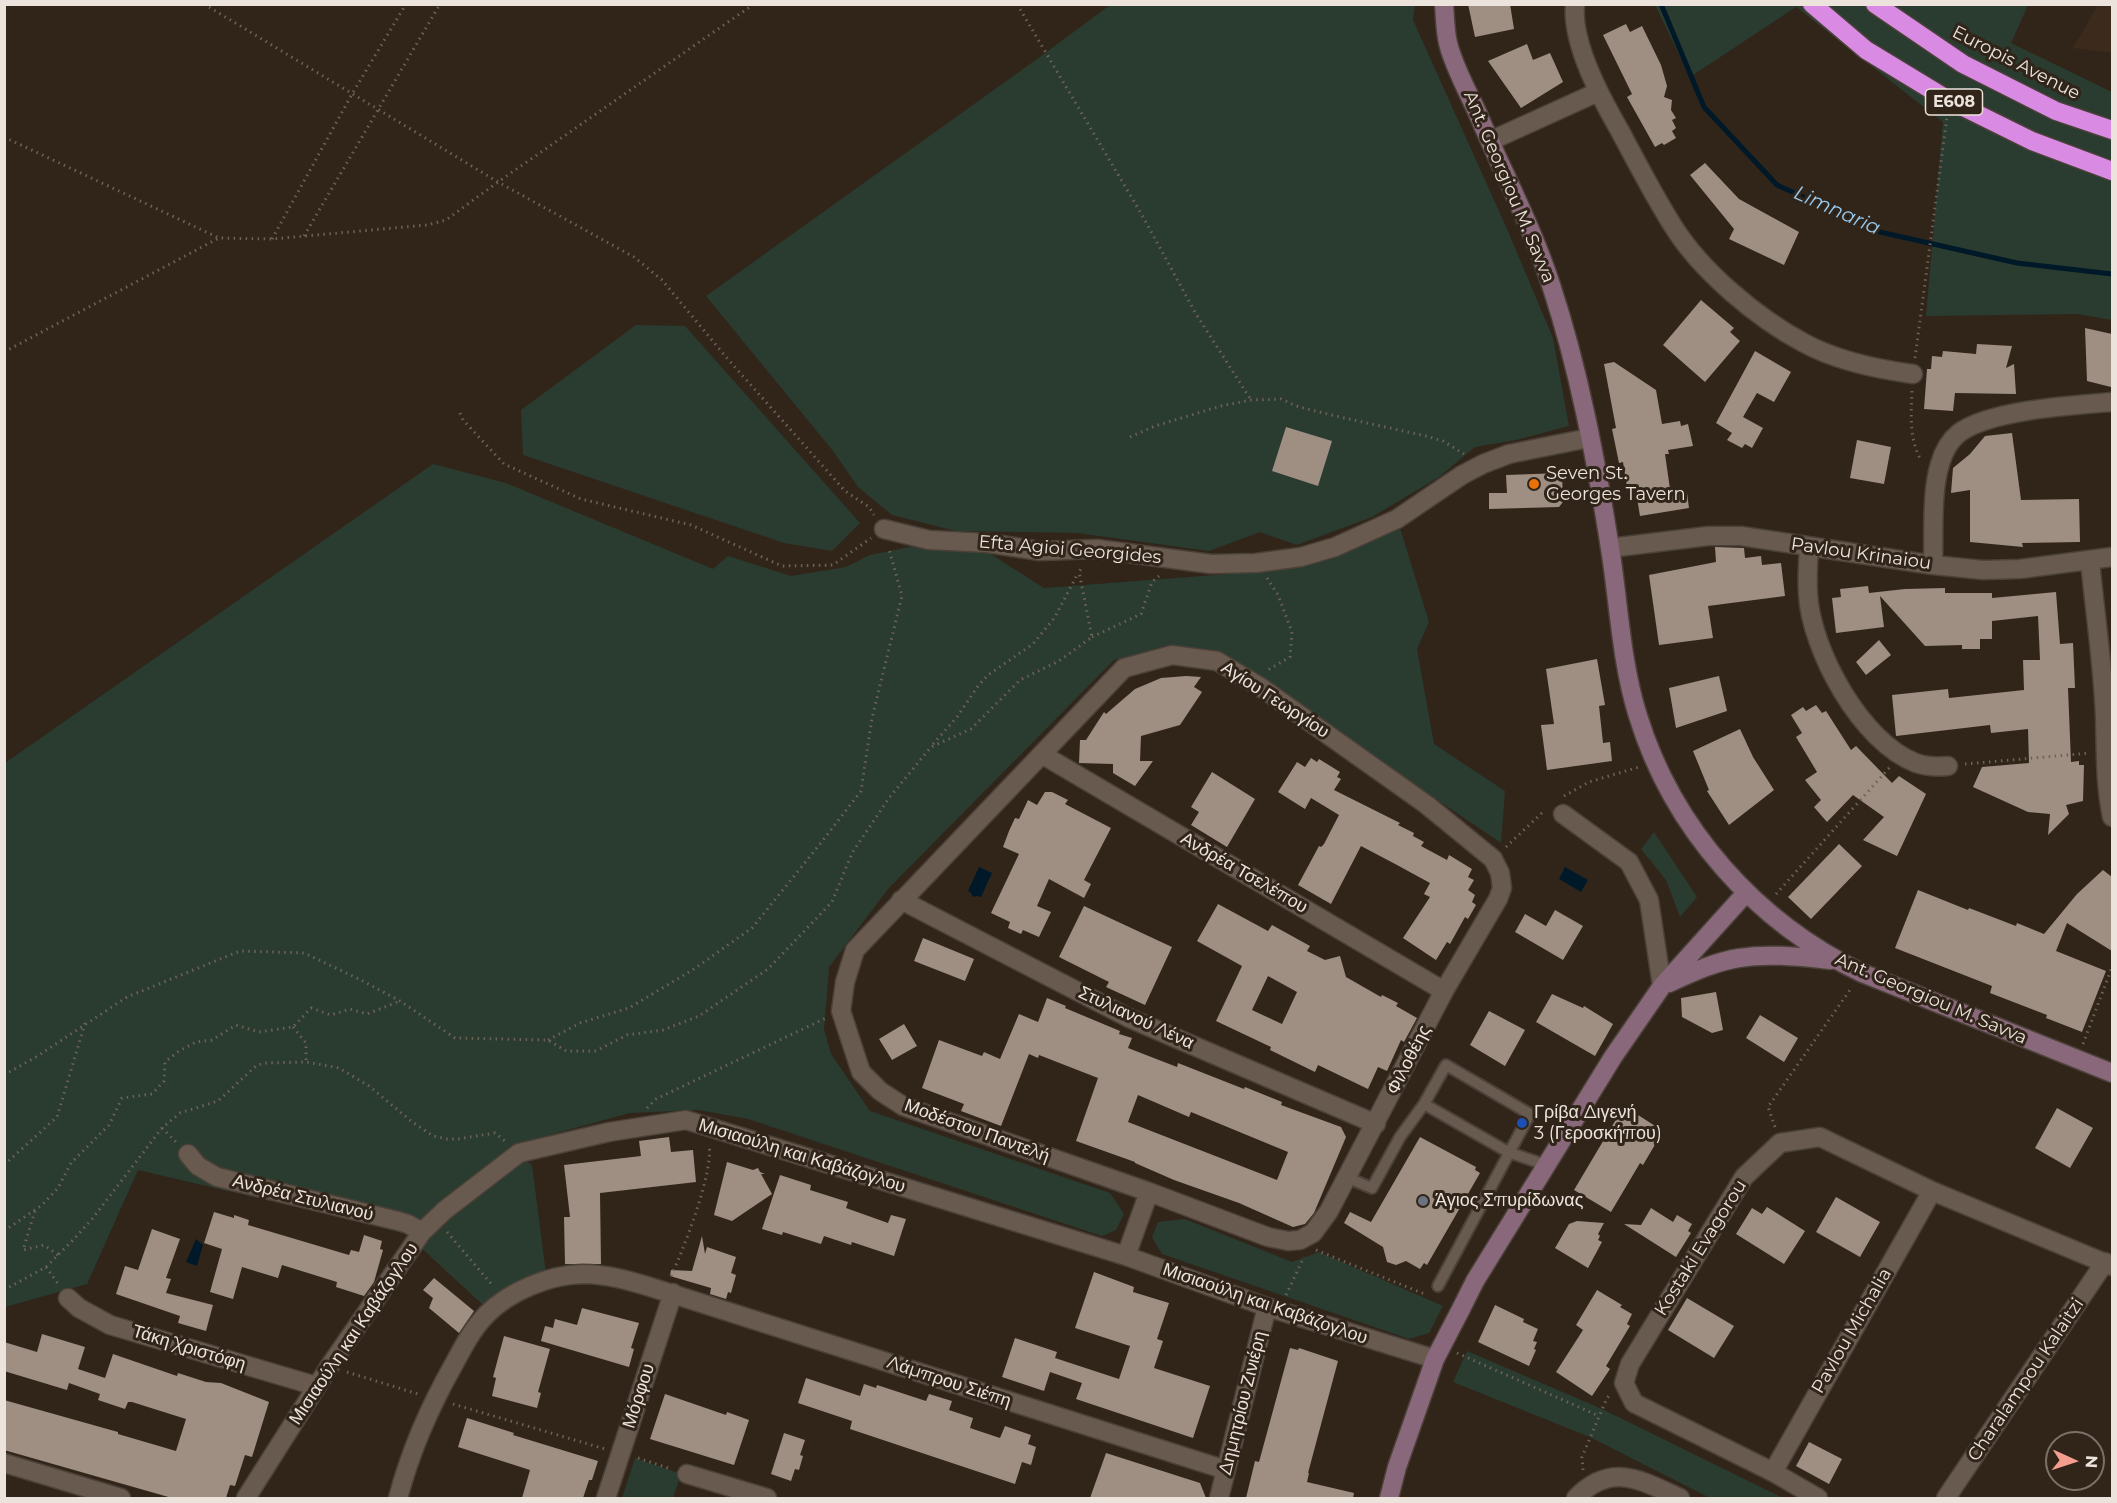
<!DOCTYPE html>
<meta charset="utf-8">
<style>
body{margin:0}
#map{position:relative;width:2117px;height:1503px;overflow:hidden;background:#31251a;font-family:Montserrat,sans-serif}
canvas{display:block}
.frame{position:absolute;inset:0;border:6px solid #ebe3dc;pointer-events:none}
.north{position:absolute;left:2045px;top:1431px;width:60px;height:60px;box-sizing:border-box;background:#31251a;border:2px solid #7b7168;border-radius:50%;rotate:93deg;font-size:16px;font-weight:700;line-height:24px;text-align:center;color:#ebe3dc}
.north::after{content:'';display:block;margin:auto;width:21px;height:27px;background:#f59d8f;clip-path:polygon(50% 0,100% 100%,50% 72%,0 100%)}
</style>
<div id="map">
<canvas width="2117" height="1503"></canvas>
<div class="frame"></div>
<div class="north">N</div>
</div>
<script>
const ctx = document.querySelector('canvas').getContext('2d');
ctx.lineJoin = 'round';
function fillPath(path, color) { ctx.fillStyle = color; ctx.fill(path, 'evenodd'); }
function stroke(path, color, width, dash) { ctx.strokeStyle = color; ctx.lineWidth = width; ctx.lineCap = dash ? 'butt' : 'round'; ctx.setLineDash(dash || []); ctx.stroke(path); }
function write(font, color, halo, rows, align = 'center') {
  ctx.font = font + ' Montserrat,sans-serif'; ctx.lineWidth = 6; ctx.setLineDash([]); ctx.textBaseline = 'middle'; ctx.strokeStyle = halo; ctx.fillStyle = color; for (const [text, x, y, turn = 0] of rows) {
    ctx.save(); ctx.translate(x, y); ctx.rotate((+turn || 0) * Math.PI / 180); ctx.textAlign = isNaN(turn) ? turn : align; if (halo) ctx.strokeText(text, 0, 0); ctx.fillText(text, 0, 0); ctx.restore();
  }
}
fillPath(new Path2D(`
 M2098,5H2112V53L2073,48Z`), '#3c2b1c');
fillPath(new Path2D(`
 M1110,5H1415L1413,20L1507,229L1553,338L1569,426L1516,440L1475,447L1439,477L1372,517L1297,545L1260,532L1209,551L1077,533L956,531L892,515L858,487L833,451L706,296L1037,59Z
 M1655,5H2028L2011,43L2112,92V320L2078,314L1926,316L1943,122L1796,7L1690,77Z
 M636,325L685,326L860,523L832,551L784,543L523,455L521,410Z
 M433,464L506,483L713,569L728,556L791,576L846,567L870,555L910,547L989,553L1044,588L1255,572L1342,554L1400,528L1429,622L1417,649L1434,744L1505,791L1501,843L1222,654L1168,645L1114,660L888,889L829,967L824,1029L831,1054L870,1111L1110,1193L1124,1214L1116,1230L1102,1236L748,1119L698,1110L630,1113L531,1140L518,1155L532,1165L546,1274L484,1306L404,1232L138,1170L87,1284L5,1307V763Z
 M1654,832L1697,897L1680,917L1666,880L1641,849Z
 M1185,1219L1292,1262L1319,1252L1443,1306L1429,1333L1409,1339L1162,1254L1152,1237L1158,1222Z
 M1467,1351L1602,1409L1783,1498H1710L1592,1438L1453,1382Z
 M635,1458L681,1474L673,1498H622Z`), '#2a3b30');
fillPath(new Path2D(`
 M979,867L992,873L981,897L977,896L973,897L971,893L968,891Z
 M1565,867L1588,880L1581,892L1559,879Z
 M196,1239L203,1245L197,1266L186,1262Z`), '#001929');
stroke(new Path2D(`
 M1661,4L1704,107L1777,185L1880,232L2017,263L2112,274`), '#001929', 5);
fillPath(new Path2D(`
 M1468,4H1510L1514,29L1475,37Z
 M1626,24L1630,32L1642,26L1661,65L1667,86L1664,97L1672,100L1671,110L1676,118L1672,120L1676,128L1672,131L1676,138L1664,145L1662,143L1655,147L1627,97L1632,94L1603,35Z
 M1527,44L1533,60L1550,53L1563,82L1521,108L1488,61Z
 M1705,163L1739,199L1799,232L1784,265L1729,239L1734,229L1690,175Z
 M1701,300L1734,328L1730,332L1740,341L1705,382L1663,345Z
 M2085,328L2112,334L2111,387L2087,381Z
 M1977,344L2012,346L2006,368L2014,364L2016,394L1955,393L1953,411L1924,409L1927,369H1931L1932,356L1942,357L1943,351L1976,354Z
 M1755,351L1791,372L1774,402L1757,393L1743,417L1763,428L1752,448L1745,444L1742,448L1727,440L1732,433L1716,423Z
 M1614,362L1656,390L1662,424L1680,421L1681,426L1688,424L1693,446L1668,450L1669,454H1665L1671,496L1687,493L1689,508L1640,516L1636,492L1628,493L1623,462L1619,463L1612,429L1616,428L1604,364Z
 M1286,427L1332,441L1318,486L1272,471Z
 M2012,433L2021,500L2079,499L2080,542L2022,543L2023,547L1970,542V490L1951,493L1953,468L1970,454L1985,436Z
 M1857,440L1891,447L1884,484L1850,478Z
 M1562,473L1563,502L1559,507L1489,509V493H1507L1506,475Z
 M1715,547L1744,548L1745,558L1761,556L1762,565L1781,563L1785,596L1708,606L1713,638L1659,645L1649,575L1716,562Z
 M1868,586L1869,593L1905,589L1945,588V593H1992V598L2056,592L2060,644L2073,643L2075,688H2068L2071,762L2079,761V765H2084L2083,801L2066,805L2069,814L2048,835L2050,814L2028,812L1973,787L1982,767L2029,763L2028,729L1991,733L1990,725L1896,736L1892,695L1948,689L1949,698L2024,690L2023,660H2040L2038,616L1992,621V639H1980V649H1962V645L1925,646L1880,596L1884,627L1836,633L1832,598L1841,597L1840,589Z
 M1879,640L1891,655L1866,675L1856,662Z
 M1597,659L1605,705L1599,706L1603,743L1610,742L1612,761L1547,770L1541,725L1554,724L1546,669Z
 M1186,676L1201,677L1194,687L1202,692L1180,725L1141,736L1140,761H1153L1135,786L1113,773V764L1079,763L1080,740H1086L1104,712L1106,714L1135,689L1161,678Z
 M1719,676L1727,711L1676,728L1669,688Z
 M1816,705L1822,713L1826,711L1851,750L1856,746L1892,783L1899,776L1926,794L1897,856L1863,840L1884,817L1853,795L1827,822L1814,807L1821,800L1805,780L1817,772L1796,737L1802,733L1791,715L1803,707L1806,711Z
 M1740,729L1753,757L1774,790L1729,825L1707,791L1709,790L1693,751Z
 M1311,758L1317,762L1319,759L1340,772L1337,777L1341,779L1334,790L1400,823L1398,825L1414,833L1413,836L1424,842L1421,846L1447,860L1449,855L1472,869L1468,877L1474,880L1468,890L1475,895L1472,902L1476,905L1468,919L1465,917L1450,944L1447,942L1436,960L1403,938L1430,897L1424,894L1430,883L1397,865L1361,846L1331,904L1298,885L1319,846L1321,847L1324,844L1339,815L1311,798L1305,809L1278,792L1297,762L1305,767Z
 M1212,772L1255,799L1227,847L1191,825L1199,812L1191,807Z
 M1045,792H1052L1068,800L1065,804L1111,828L1084,880L1091,884L1084,898L1049,879L1037,906L1051,912L1039,937L1023,930L1021,934L1008,928L1010,922L991,913L1019,854L1003,847L1009,831L1015,818L1019,819L1028,800L1037,805Z
 M1839,844L1862,866L1811,919L1788,897Z
 M2103,870L2112,877V951L2067,923L2056,951L2106,971L2082,1032L2046,1018L2047,1015L1990,993L1992,986L1895,948L1918,890L1968,910L1969,908L2016,926L2017,923L2044,934L2077,894Z
 M1218,904L1268,931L1272,925L1310,946L1307,951L1325,960L1340,956L1346,977L1381,997L1382,995L1398,1003L1396,1006L1417,1018L1404,1042L1401,1040L1387,1071L1378,1067L1368,1089L1318,1065L1315,1072L1270,1050L1271,1047L1216,1021L1242,966L1197,941ZM1268,976L1297,992L1282,1024L1252,1010Z
 M1084,906L1172,947L1145,1005L1106,987L1109,982L1059,957Z
 M1555,910L1583,926L1563,960L1515,932L1525,914L1546,926Z
 M923,938L974,959L965,981L914,961Z
 M1716,992L1723,1030L1712,1033L1682,1017L1681,998Z
 M1552,994L1583,1008L1584,1006L1613,1024L1595,1056L1536,1022Z
 M1047,998L1066,1006L1065,1008L1120,1031L1119,1034L1132,1038L1128,1048L1177,1067L1178,1063L1244,1089L1245,1087L1282,1102L1281,1105L1341,1127L1346,1137L1314,1213L1305,1224L1293,1227L1239,1203L1174,1180L1135,1163V1162L1076,1141L1098,1078L1039,1055L1038,1058L1029,1054L1001,1126L961,1111L964,1104L922,1088L939,1040L982,1056L984,1052L1000,1059L1019,1014L1038,1022ZM1138,1095L1189,1117L1191,1112L1288,1152L1277,1180L1128,1122Z
 M1489,1011L1525,1030L1505,1066L1470,1045Z
 M1760,1015L1798,1038L1784,1062L1746,1038Z
 M904,1024L917,1046L892,1060L879,1039Z
 M1624,1106L1663,1131L1643,1165L1640,1163L1611,1212L1574,1190Z
 M2057,1108L2093,1128L2070,1168L2035,1148Z
 M669,1137L671,1152L693,1150L696,1182L600,1193L601,1264H565L564,1217H570L564,1165L641,1156L639,1141Z
 M1420,1137L1476,1167L1475,1170L1480,1173L1427,1265L1424,1263L1420,1269L1406,1261L1396,1265L1387,1262L1383,1247L1344,1223L1350,1212L1371,1222Z
 M727,1162L753,1170L758,1168L760,1172L765,1174H761L772,1194L732,1221L714,1215Z
 M780,1175L811,1185L810,1190L848,1202L846,1208L888,1223L891,1215L906,1219L894,1256L852,1242L851,1245L824,1236L821,1244L783,1232L782,1235L762,1229Z
 M1836,1197L1880,1222L1860,1257L1816,1232Z
 M1767,1207L1805,1231L1784,1264L1736,1234L1752,1208L1762,1214Z
 M1651,1208L1673,1222L1677,1215L1692,1224L1688,1231L1691,1233L1676,1257L1624,1224L1641,1225Z
 M214,1212L234,1218V1215L249,1220L248,1225L349,1255L351,1250L359,1252L364,1235L382,1241L380,1249L383,1250L374,1282L364,1296L336,1287L337,1282L282,1265L278,1278L242,1267L233,1299L210,1292L222,1249L204,1243Z
 M1577,1221L1604,1223L1598,1234L1600,1236L1598,1240L1602,1242L1588,1268L1555,1248L1569,1224Z
 M152,1229L180,1239L166,1278L171,1279L166,1293L213,1305L206,1331L178,1323L180,1316L116,1294L125,1266L138,1270Z
 M702,1236L705,1254L707,1247L736,1257L731,1273L736,1275L731,1293L728,1292L726,1299L710,1294L711,1288L670,1276L671,1270L692,1271Z
 M1094,1272L1134,1287L1133,1292L1169,1303L1157,1339L1163,1341L1154,1368L1210,1386L1193,1438L1076,1399L1082,1383L1050,1372L1044,1391L1002,1377L1015,1338L1057,1352L1055,1358L1119,1379L1130,1346L1075,1328Z
 M434,1278L474,1311L459,1333L429,1308L433,1298L423,1290Z
 M1597,1290L1622,1305L1620,1307L1632,1314L1627,1324L1630,1326L1606,1366L1610,1369L1592,1396L1556,1372L1583,1330L1576,1325Z
 M1687,1298L1734,1326L1714,1358L1668,1330Z
 M1495,1305L1524,1319L1523,1322L1538,1329L1533,1341L1537,1342L1534,1349L1536,1350L1529,1366L1478,1342Z
 M582,1308L639,1323L631,1348L634,1349L629,1367L541,1341L545,1326L553,1328L555,1319L577,1325Z
 M42,1334L85,1347L78,1369L105,1378L113,1354L177,1376L178,1373L206,1382L221,1383L269,1402L252,1457L245,1455L235,1486L230,1485L226,1498H172L4,1450V1400L118,1432V1434L176,1451L186,1419L132,1402H128L125,1409L98,1400L100,1394L69,1383L67,1390L4,1371V1342L37,1352Z
 M504,1336L550,1349L538,1392L541,1393L537,1408L492,1396L496,1378L493,1377Z
 M1290,1348L1298,1350L1299,1348L1338,1361L1308,1473H1309L1307,1482L1354,1493L1353,1498H1246L1255,1461L1259,1462Z
 M806,1378L860,1396L864,1384L876,1388L877,1385L926,1401L929,1394L952,1401L949,1410L973,1418L970,1428L1000,1438L1005,1426L1031,1435L1028,1444L1036,1447L1031,1465L1022,1462L1015,1484L850,1429L852,1421L798,1403Z
 M665,1394L726,1415L727,1412L749,1420L734,1465L650,1439Z
 M467,1418L514,1433L513,1435L598,1461L592,1480H589L583,1498H522L530,1470L458,1447Z
 M784,1433L805,1440L800,1455L803,1456L799,1470L795,1469L791,1481L771,1474Z
 M1809,1442L1842,1459L1829,1484L1796,1466Z
 M1106,1453L1200,1483L1206,1498H1090Z`), '#9e8f82');
const lane = new Path2D(`
 M1424,1104L1508,1152L1546,1165
 M1348,1178L1372,1188L1400,1137L1424,1104L1446,1065L1530,1114L1438,1286`);
const street = new Path2D(`
 M1575,4C1571,43 1601,98 1620,131C1637,163 1654,196 1673,226C1701,271 1757,318 1804,343C1837,361 1876,369 1913,374
 M1490,141L1598,92
 M884,529L929,540L988,543L1040,551L1097,549L1211,564L1256,563L1301,557L1335,547L1397,519L1462,475L1483,464L1509,454L1589,438
 M1809,547C1808,562 1807,578 1808,594C1811,650 1861,742 1916,763C1927,767 1937,767 1948,766
 M1610,548L1708,536H1741L1933,565L1983,570L2020,569L2112,557
 M2090,561C2095,613 2103,665 2105,717C2106,751 2105,784 2112,817
 M1933,565C1934,536 1931,492 1940,464C1943,453 1949,441 1959,433C1990,410 2074,405 2112,402
 M1172,655L1217,661L1262,688L1427,805L1493,859L1500,873L1502,888L1498,899L1444,991L1329,1211L1313,1233L1300,1240L1288,1241L1268,1237L1149,1192L903,1106L880,1091L861,1072L841,1011L845,982L855,950L1124,668Z
 M1043,755L1444,991
 M1563,814L1629,862L1649,900L1662,986
 M901,900L1129,1018L1376,1124
 M188,1154L198,1166L217,1177L398,1221L408,1224L422,1232
 M1126,1256L1149,1192
 M68,1298L79,1308L110,1325L316,1386
 M4,1463L121,1498
 M1773,1472L1932,1191
 M687,1474L767,1498
 M246,1498L329,1367L422,1232L445,1210L519,1153L609,1132L686,1120L1126,1256L1267,1307L1435,1359
 M398,1498C411,1449 429,1408 454,1364C463,1347 473,1328 487,1314C510,1291 549,1275 582,1274C610,1274 637,1283 663,1291L1226,1470
 M606,1498L673,1293
 M1219,1498L1267,1307
 M1576,1498C1612,1461 1642,1481 1680,1498
 M1818,1498L1773,1472L1634,1403L1624,1383L1630,1364L1744,1177L1780,1143L1820,1137L1932,1191L2112,1266
 M1946,1498L2105,1262`);
const secondary = new Path2D(`
 M1444,4C1445,17 1445,30 1448,43C1453,65 1468,92 1478,114C1502,171 1532,226 1551,285C1579,370 1596,460 1610,548C1619,604 1621,662 1638,716C1673,829 1756,922 1862,973L2112,1073
 M1669,983C1691,973 1714,962 1739,958C1769,953 1801,957 1831,960
 M1389,1498L1397,1467L1435,1359L1461,1309L1475,1281L1613,1057L1662,986L1745,894`);
const highway = new Path2D(`
 M1812,4L1866,50L1945,98L2032,141L2112,171
 M1875,4L1963,64L2056,111L2112,130`);
stroke(lane, '#4b4139', 14);
stroke(street, '#4b4139', 21);
stroke(secondary, '#4b4139', 21);
stroke(highway, '#4b4139', 21);
stroke(new Path2D(`
 M204,4L498,182L634,257L662,280L726,357L845,491L869,507L874,515
 M1017,4L1142,215L1196,314L1251,400
 M4,137L219,238
 M304,236L440,4
 M272,239L352,94L406,4
 M4,352L219,238L272,239L427,225L446,220L498,182L754,4
 M1915,358L1947,117
 M1912,391C1911,415 1909,439 1921,460
 M460,413L463,420L504,464L581,499L691,525L782,566L833,565L871,538
 M1130,437L1155,426L1221,406L1251,400L1281,399L1299,407L1340,417L1426,436L1443,441L1464,454
 M1267,578L1278,595L1292,632L1290,657L1268,670
 M1092,637L1141,614L1152,582L1159,576
 M933,744L957,717L978,686L988,675L1033,644L1055,617L1078,573
 M1965,764L2090,753
 M1564,796L1589,782L1639,767
 M1506,847L1545,810
 M1776,894L1890,767
 M293,1027L306,1043V1062
 M548,1040L580,1023L629,1008L694,969L752,928L820,844L861,791L872,718L902,596L889,549
 M2083,1044L2112,967
 M4,1075L36,1057L127,997L240,951L304,953L361,980L400,1001L455,1038L548,1040L566,1051H596L627,1035L663,1030L699,1016L768,969L832,902L852,853L889,798L931,747L971,729L1020,680L1059,661L1092,637L1079,572L1083,566
 M647,1108L656,1099L826,1018
 M1775,1127L1768,1107L1852,987
 M162,1128L176,1142
 M4,1165L57,1117L85,1023
 M35,1211L23,1250L44,1245L58,1255
 M4,1231L42,1205L58,1188L71,1163L109,1125L122,1098L152,1094L164,1081L165,1062L179,1051L196,1042L212,1040L236,1025L259,1032L293,1027L311,1008L331,1015L350,1009L367,1014L400,1001
 M447,1232L493,1286
 M1316,1250L1427,1295
 M46,1267L59,1285
 M671,1276C683,1251 714,1171 709,1145
 M4,1290L46,1267L74,1239L92,1219L162,1128L180,1113L218,1101L256,1066L264,1063L306,1062L339,1068L369,1086L411,1121L433,1136L447,1139H458L495,1133L506,1142
 M1286,1295L1304,1257
 M1457,1353L1599,1416
 M347,1372L418,1394
 M453,1404L605,1449
 M638,1458L671,1469
 M1583,1470L1582,1457L1607,1398L1611,1394`), '#6d6258', 3, [1.5, 4.5]);
stroke(lane, '#685a4e', 10);
stroke(street, '#685a4e', 18);
stroke(secondary, '#8a687b', 18);
stroke(highway, '#d98ae3', 18);
for (const [x, y, r, color] of [
 [1534,484,6,"#e8710a"],
 [1522,1123,6,"#1a4fb4"],
 [1423,1201,6,"#6b7280"]
]) { const dot = new Path2D(); dot.arc(x, y, r, 0, 2 * Math.PI); ctx.fillStyle = color; ctx.fill(dot); stroke(dot, '#31251a', 2); }
for (const [x, y, w] of [
 [1954,102,57]
]) { const box = new Path2D(); box.roundRect(x - w / 2, y - 13, w, 26, 4.5); ctx.fillStyle = '#31251a'; ctx.fill(box); stroke(box, '#ebe3dc', 1.5); }
write('bold 16px', '#ebe3dc', null, [
 ["E608",1954,102]
]);
write('18px', '#ebe3dc', '#31251a', [
 ["Europis Avenue",2016,63,27],
 ["Ant. Georgiou M. Savva",1509,187,67],
 ["Efta Agioi Georgides",1070,550,5],
 ["Pavlou Krinaiou",1861,554,8],
 ["Αγίου Γεωργίου",1275,700,33],
 ["Ανδρέα Τσελέπου",1244,873,30],
 ["Ant. Georgiou M. Savva",1931,999,23],
 ["Στυλιανού Λένα",1136,1018,25],
 ["Φιλοθέης",1409,1060,-63],
 ["Μοδέστου Παντελή",977,1131,20],
 ["Μισιαούλη και Καβάζογλου",802,1156,17],
 ["Ανδρέα Στυλιανού",303,1198,14],
 ["Kostaki Evagorou",1701,1248,-58],
 ["Μισιαούλη και Καβάζογλου",1265,1304,19],
 ["Pavlou Michalia",1852,1331,-60],
 ["Μισιαούλη και Καβάζογλου",354,1334,-56],
 ["Τάκη Χριστόφη",189,1348,17],
 ["Charalampou Kalaitzi",2026,1380,-56],
 ["Λάμπρου Σιέπη",949,1382,18],
 ["Μόρφου",639,1396,-72],
 ["Δημητρίου Ζινιέρη",1243,1403,-76]
]);
write('18px', '#ebe3dc', '#31251a', [
 ["Seven St.",1546,474],
 ["Georges Tavern",1546,495],
 ["Γρίβα Διγενή",1534,1113],
 ["3 (Γεροσκήπου)",1534,1134],
 ["Άγιος Σπυρίδωνας",1435,1201]
], 'left');
write('italic 20px', '#97cbf0', '#31251a', [
 ["Limnaria",1837,211,24]
]);
</script>
